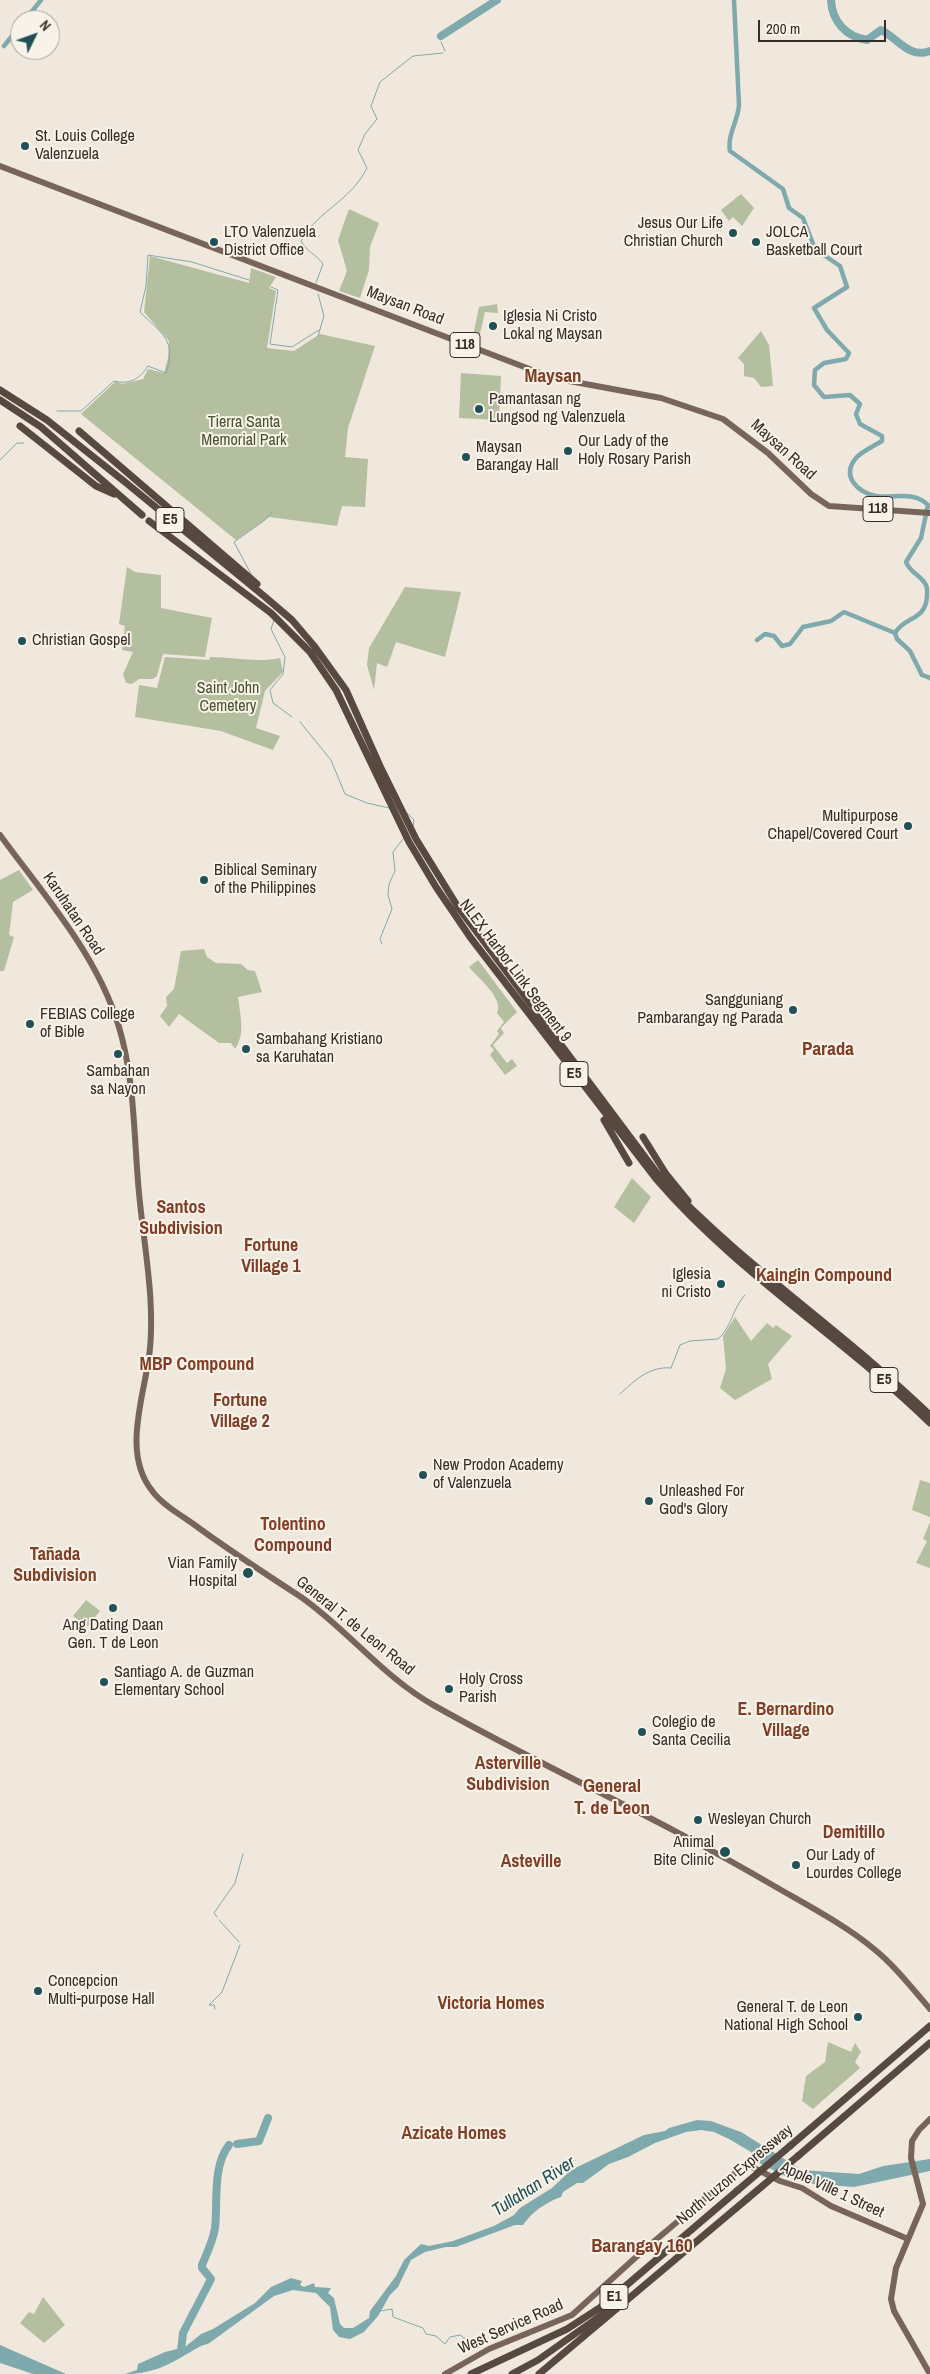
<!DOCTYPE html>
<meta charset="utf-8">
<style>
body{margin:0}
#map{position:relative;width:930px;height:2374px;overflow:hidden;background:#f1e8dd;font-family:"Archivo Narrow",sans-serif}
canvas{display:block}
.north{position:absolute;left:10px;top:10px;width:50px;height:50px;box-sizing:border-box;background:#f9f2e9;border:1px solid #aba39c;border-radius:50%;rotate:48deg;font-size:14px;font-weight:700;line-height:20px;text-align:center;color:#362d29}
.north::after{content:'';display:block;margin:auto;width:18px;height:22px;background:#205156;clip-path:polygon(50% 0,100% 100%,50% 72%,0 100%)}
.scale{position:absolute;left:758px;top:20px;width:128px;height:22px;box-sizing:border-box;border:2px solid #362d29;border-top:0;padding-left:6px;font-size:15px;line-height:18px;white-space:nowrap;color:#362d29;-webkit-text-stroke:4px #f9f2e9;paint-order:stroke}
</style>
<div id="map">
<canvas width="930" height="2374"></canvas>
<div class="north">N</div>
<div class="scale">200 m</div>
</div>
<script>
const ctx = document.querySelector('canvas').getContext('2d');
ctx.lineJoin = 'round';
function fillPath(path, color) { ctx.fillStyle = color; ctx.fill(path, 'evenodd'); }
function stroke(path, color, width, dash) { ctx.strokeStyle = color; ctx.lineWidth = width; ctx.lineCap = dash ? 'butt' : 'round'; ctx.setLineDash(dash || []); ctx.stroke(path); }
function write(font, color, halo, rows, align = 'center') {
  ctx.font = font + ' "Archivo Narrow",sans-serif'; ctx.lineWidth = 4; ctx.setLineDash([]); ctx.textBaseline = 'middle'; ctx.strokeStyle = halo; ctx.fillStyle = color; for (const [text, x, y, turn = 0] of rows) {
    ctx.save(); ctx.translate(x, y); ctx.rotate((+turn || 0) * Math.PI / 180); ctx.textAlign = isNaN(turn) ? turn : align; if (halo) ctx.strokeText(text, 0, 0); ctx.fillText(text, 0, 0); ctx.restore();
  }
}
fillPath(new Path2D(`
 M741,194L754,208L742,226L733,217L729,221L721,210Z
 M349,209L379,223L370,247L369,270L360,298L339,291L347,271L338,240Z
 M150,256L249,283L251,268L276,277L269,288L276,291L267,348L294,351L320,334L375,346L348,428L345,457L368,459L365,507L342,506L337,526L269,517L236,540L81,414L116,381L122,384L143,379L148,369L164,373L168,358L169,341L144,312Z
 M497,304L498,313L485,312L479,338L473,336L479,307Z
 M761,331L769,345L773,386L761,387L754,378L744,376V364L738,358Z
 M461,373L501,376L499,420L459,418Z
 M127,567L135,572L161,575V608L212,618L205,657L163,654L157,676L153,679H139L132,684L126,683L123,674L133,652L122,650L125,626L119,624Z
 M405,587L461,592L445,657L396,642L387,667L377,663L374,690L367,665L369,648Z
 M165,657L209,660L210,657C234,657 256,663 280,658L283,672L265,691L256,728L280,736L273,750L221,731L135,717L139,685L157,688Z
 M19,870L33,890L13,902L9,935L14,937L4,971H0V880Z
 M204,949L207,957L216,963L241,964L248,970L255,971L262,992L238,997C240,1015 246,1033 235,1049L231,1043H219L179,1014L169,1027L160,1016L167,1006L166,997L174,989L181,951Z
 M478,960L517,1012L501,1028L504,1033L493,1045L507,1063L512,1059L517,1066L505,1075L490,1055L494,1050L490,1046L499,1034L497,1031L504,1022L497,1013C504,998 478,978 469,967Z
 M632,1178L651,1197L634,1223L614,1207Z
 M735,1317L751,1341L767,1323L773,1328L776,1325L792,1336L768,1364L772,1379L735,1400L720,1388L726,1369L723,1336Z
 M920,1480L930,1483V1517L912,1510Z
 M930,1522V1568L916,1563L927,1541L923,1539Z
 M86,1600L100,1611L87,1627L73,1616Z
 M828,2042L851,2052L855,2043L861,2052L855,2062L860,2068L813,2109L802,2101L806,2076L825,2062Z
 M43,2297L65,2325L44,2343L20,2323L29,2312L34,2314Z`), '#b3bf9e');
fillPath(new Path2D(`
 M697,2120L711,2121L741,2132L802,2170L859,2174L883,2166L930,2159V2171L854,2187L813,2184L787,2177L759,2163L751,2152L729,2139L714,2132L701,2130L686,2132L655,2143L628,2157L609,2164L583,2183H577L563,2192L561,2197C546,2202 532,2212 523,2225H515L456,2247H446L425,2252L411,2260L398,2287L390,2295L378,2316L364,2332L350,2339L339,2337L333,2330L330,2307L316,2293L293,2290L274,2296L208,2344C198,2346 195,2350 187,2354C166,2367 149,2374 125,2374L137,2370L138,2364L165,2352L185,2347L201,2334L213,2329L255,2303L271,2287L291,2278L302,2281L300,2285L304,2287L314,2283L315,2287L331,2288L328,2293L334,2298L340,2324L344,2328H353L369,2318L370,2311L396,2276L404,2260L421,2244L429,2246L453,2241L494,2226L514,2215L520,2208L552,2188L571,2170L644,2135L665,2131L669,2128Z
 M0,2345L66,2374H33L0,2363Z`), '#7ea9ad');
stroke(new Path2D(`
 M441,37V36
 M441,42L445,51
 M316,283L323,264C316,254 307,252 301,241C319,209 349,203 367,168L358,150L365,134L377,119L371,106L380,82L413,56L443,53
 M271,287L278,290L270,344L292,347L319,330
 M318,294L324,316L318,336
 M57,411H81L114,381C129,385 140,379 148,366L166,373C177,340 162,334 140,312L146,286L148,255L192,262L249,280
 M0,460L17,443H24
 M252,576L234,542L265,520L272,512
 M274,620L271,629L285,657L283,674L270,690L273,703L292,717
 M300,722L331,760L345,794L367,803L389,808
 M407,813L414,820L413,826
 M382,944L380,939L392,909L388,895L389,884L395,871L393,852L403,839
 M620,1394C635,1380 650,1366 671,1368L680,1345L690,1341L718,1339C732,1327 732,1309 745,1295
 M217,1917L214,1913L235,1883L243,1854
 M219,1920L239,1942
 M215,2009L214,2005H209L222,1992L240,1945
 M380,2311L392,2309L393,2317L423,2328L426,2334L436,2336L445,2344L450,2337L460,2335L478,2348`), '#7ea9ad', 1);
stroke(new Path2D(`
 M734,0L739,105C738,121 727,135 730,151L783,189L789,208L803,218L815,249L840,266L847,287L814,308L827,330L849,353L846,359L824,363L815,370L814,385L824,397L850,395L860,404L856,414L860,424L882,436V441C874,446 862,451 856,458C841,476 857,492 876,496C893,499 914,490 928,505L921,538L906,562C910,573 921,575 926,585C928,589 927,592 927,597C925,621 905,616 895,633L897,639L910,651L922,675L930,678
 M25,20L41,0
 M4,46L20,26
 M757,640L765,634L774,636L782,646L790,644L803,627L831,621L844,612L895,633`), '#7ea9ad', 4.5);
stroke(new Path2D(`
 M831,0C832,21 846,37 867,40L881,30C899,39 909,59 930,51
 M441,36L497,0
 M237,2144L259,2141L268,2118
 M181,2351L183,2333L211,2279L202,2268V2265C207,2253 213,2241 215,2228C218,2202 212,2167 229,2145`), '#7ea9ad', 8);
stroke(new Path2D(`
 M0,166L553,378L661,398L723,419L768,453L811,494L829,506L930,513
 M0,835C46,898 103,961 122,1038C135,1089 134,1141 139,1193C144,1247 156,1304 149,1357C143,1400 122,1455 153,1492C163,1505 179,1514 192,1523C227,1549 264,1573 301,1597C348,1630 384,1678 435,1706C545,1768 660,1819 769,1883C803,1903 844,1924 874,1949C895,1966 912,1988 930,2009
 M445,2374L489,2349L572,2315L645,2249L746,2164L780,2181L802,2188L831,2206L908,2239
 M930,2374L894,2311L891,2299L896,2268L923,2204L911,2158L912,2141L919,2130L930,2119`), '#77655b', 6);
stroke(new Path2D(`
 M0,390L47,420L125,482L264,596L292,620L315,647L346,690L380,766L416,839L458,907L660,1177C742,1265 843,1331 930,1415
 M0,400L41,427L142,515
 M20,426L96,486L114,494
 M79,431L257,584
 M149,521L271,613L310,652L336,690L409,842L436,887L470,937L657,1180C737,1273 843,1338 930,1423
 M604,1120L629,1163
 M643,1137L666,1174L688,1201
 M790,2146L930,2026
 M798,2156L930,2043
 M471,2374L567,2329L601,2307L738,2190
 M512,2374L538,2360L610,2309
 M539,2374L747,2199`), '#574840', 7);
stroke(new Path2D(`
 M738,2190L790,2146
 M747,2199L798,2156`), '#574840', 7);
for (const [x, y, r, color] of [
 [25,146,5,"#205156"],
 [733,233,5,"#205156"],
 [214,242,5,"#205156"],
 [756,242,5,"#205156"],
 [493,326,5,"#205156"],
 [479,409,5,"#205156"],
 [568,451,5,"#205156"],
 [466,457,5,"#205156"],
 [22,641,5,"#205156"],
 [908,826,5,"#205156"],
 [204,880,5,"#205156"],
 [793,1010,5,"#205156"],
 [30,1024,5,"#205156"],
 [246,1049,5,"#205156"],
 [118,1054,5,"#205156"],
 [721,1284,5,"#205156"],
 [423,1475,5,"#205156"],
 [649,1501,5,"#205156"],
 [248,1573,6,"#205156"],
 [113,1608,5,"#205156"],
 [104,1682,5,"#205156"],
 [449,1689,5,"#205156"],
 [642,1732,5,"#205156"],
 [698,1820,5,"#205156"],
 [725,1852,6,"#205156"],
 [796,1865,5,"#205156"],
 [38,1991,5,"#205156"],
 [858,2017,5,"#205156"]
]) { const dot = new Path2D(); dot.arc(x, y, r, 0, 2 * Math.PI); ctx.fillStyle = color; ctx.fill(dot); stroke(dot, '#f9f2e9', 2); }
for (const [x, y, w] of [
 [465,345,30],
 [878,509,30],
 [170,520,28],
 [574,1074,28],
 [884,1380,28],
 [614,2297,28]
]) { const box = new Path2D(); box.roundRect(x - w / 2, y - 12.5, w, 25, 4); ctx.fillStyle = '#f9f2e9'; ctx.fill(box); stroke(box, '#362d29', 1); }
write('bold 15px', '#362d29', null, [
 ["118",465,345],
 ["118",878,509],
 ["E5",170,520],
 ["E5",574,1074],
 ["E5",884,1380],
 ["E1",614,2297]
]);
write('16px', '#362d29', '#f9f2e9', [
 ["St. Louis College",35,137],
 ["Valenzuela",35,155],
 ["Jesus Our Life",723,224,"right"],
 ["Christian Church",723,242,"right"],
 ["LTO Valenzuela",224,233],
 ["District Office",224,251],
 ["JOLCA",766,233],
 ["Basketball Court",766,251],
 ["Iglesia Ni Cristo",503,317],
 ["Lokal ng Maysan",503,335],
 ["Pamantasan ng",489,400],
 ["Lungsod ng Valenzuela",489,418],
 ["Our Lady of the",578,442],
 ["Holy Rosary Parish",578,460],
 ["Maysan",476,448],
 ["Barangay Hall",476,466],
 ["Christian Gospel",32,641],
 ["Multipurpose",898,817,"right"],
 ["Chapel/Covered Court",898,835,"right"],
 ["Biblical Seminary",214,871],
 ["of the Philippines",214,889],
 ["Sangguniang",783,1001,"right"],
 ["Pambarangay ng Parada",783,1019,"right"],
 ["FEBIAS College",40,1015],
 ["of Bible",40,1033],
 ["Sambahang Kristiano",256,1040],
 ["sa Karuhatan",256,1058],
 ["Sambahan",118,1072,"center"],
 ["sa Nayon",118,1090,"center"],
 ["Iglesia",711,1275,"right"],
 ["ni Cristo",711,1293,"right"],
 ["New Prodon Academy",433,1466],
 ["of Valenzuela",433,1484],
 ["Unleashed For",659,1492],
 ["God's Glory",659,1510],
 ["Vian Family",237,1564,"right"],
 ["Hospital",237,1582,"right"],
 ["Ang Dating Daan",113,1626,"center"],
 ["Gen. T de Leon",113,1644,"center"],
 ["Santiago A. de Guzman",114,1673],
 ["Elementary School",114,1691],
 ["Holy Cross",459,1680],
 ["Parish",459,1698],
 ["Colegio de",652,1723],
 ["Santa Cecilia",652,1741],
 ["Wesleyan Church",708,1820],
 ["Animal",714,1843,"right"],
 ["Bite Clinic",714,1861,"right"],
 ["Our Lady of",806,1856],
 ["Lourdes College",806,1874],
 ["Concepcion",48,1982],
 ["Multi-purpose Hall",48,2000],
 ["General T. de Leon",848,2008,"right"],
 ["National High School",848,2026,"right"]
], 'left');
write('16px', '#362d29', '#f9f2e9', [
 ["Maysan Road",405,306,21],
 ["Maysan Road",783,450,42],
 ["Karuhatan Road",73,914,56],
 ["NLEX Harbor Link Segment 9",515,971,53],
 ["General T. de Leon Road",355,1626,39],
 ["North Luzon Expressway",735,2175,-40],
 ["Apple Ville 1 Street",832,2190,25],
 ["West Service Road",511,2327,-24]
]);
write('16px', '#45532e', '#f9f2e9', [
 ["Tierra Santa",244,423],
 ["Memorial Park",244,441],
 ["Saint John",228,689],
 ["Cemetery",228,707]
]);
write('bold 18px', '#813e26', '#f9f2e9', [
 ["Santos",181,1208],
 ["Subdivision",181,1229],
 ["Fortune",271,1246],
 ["Village 1",271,1267],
 ["Kaingin Compound",824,1276],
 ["MBP Compound",197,1365],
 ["Fortune",240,1401],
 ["Village 2",240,1422],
 ["Tolentino",293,1525],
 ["Compound",293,1546],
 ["Tañada",55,1555],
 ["Subdivision",55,1576],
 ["E. Bernardino",786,1710],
 ["Village",786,1731],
 ["Asterville",508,1764],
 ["Subdivision",508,1785],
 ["Demitillo",854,1833],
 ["Asteville",531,1862],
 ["Victoria Homes",491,2004],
 ["Azicate Homes",454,2134]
]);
write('italic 18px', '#205156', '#f9f2e9', [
 ["Tullahan River",534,2187,-33]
]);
write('bold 19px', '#813e26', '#f9f2e9', [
 ["Maysan",553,377],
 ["Parada",828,1050],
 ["General",612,1787],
 ["T. de Leon",612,1809],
 ["Barangay 160",642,2247]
]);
</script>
